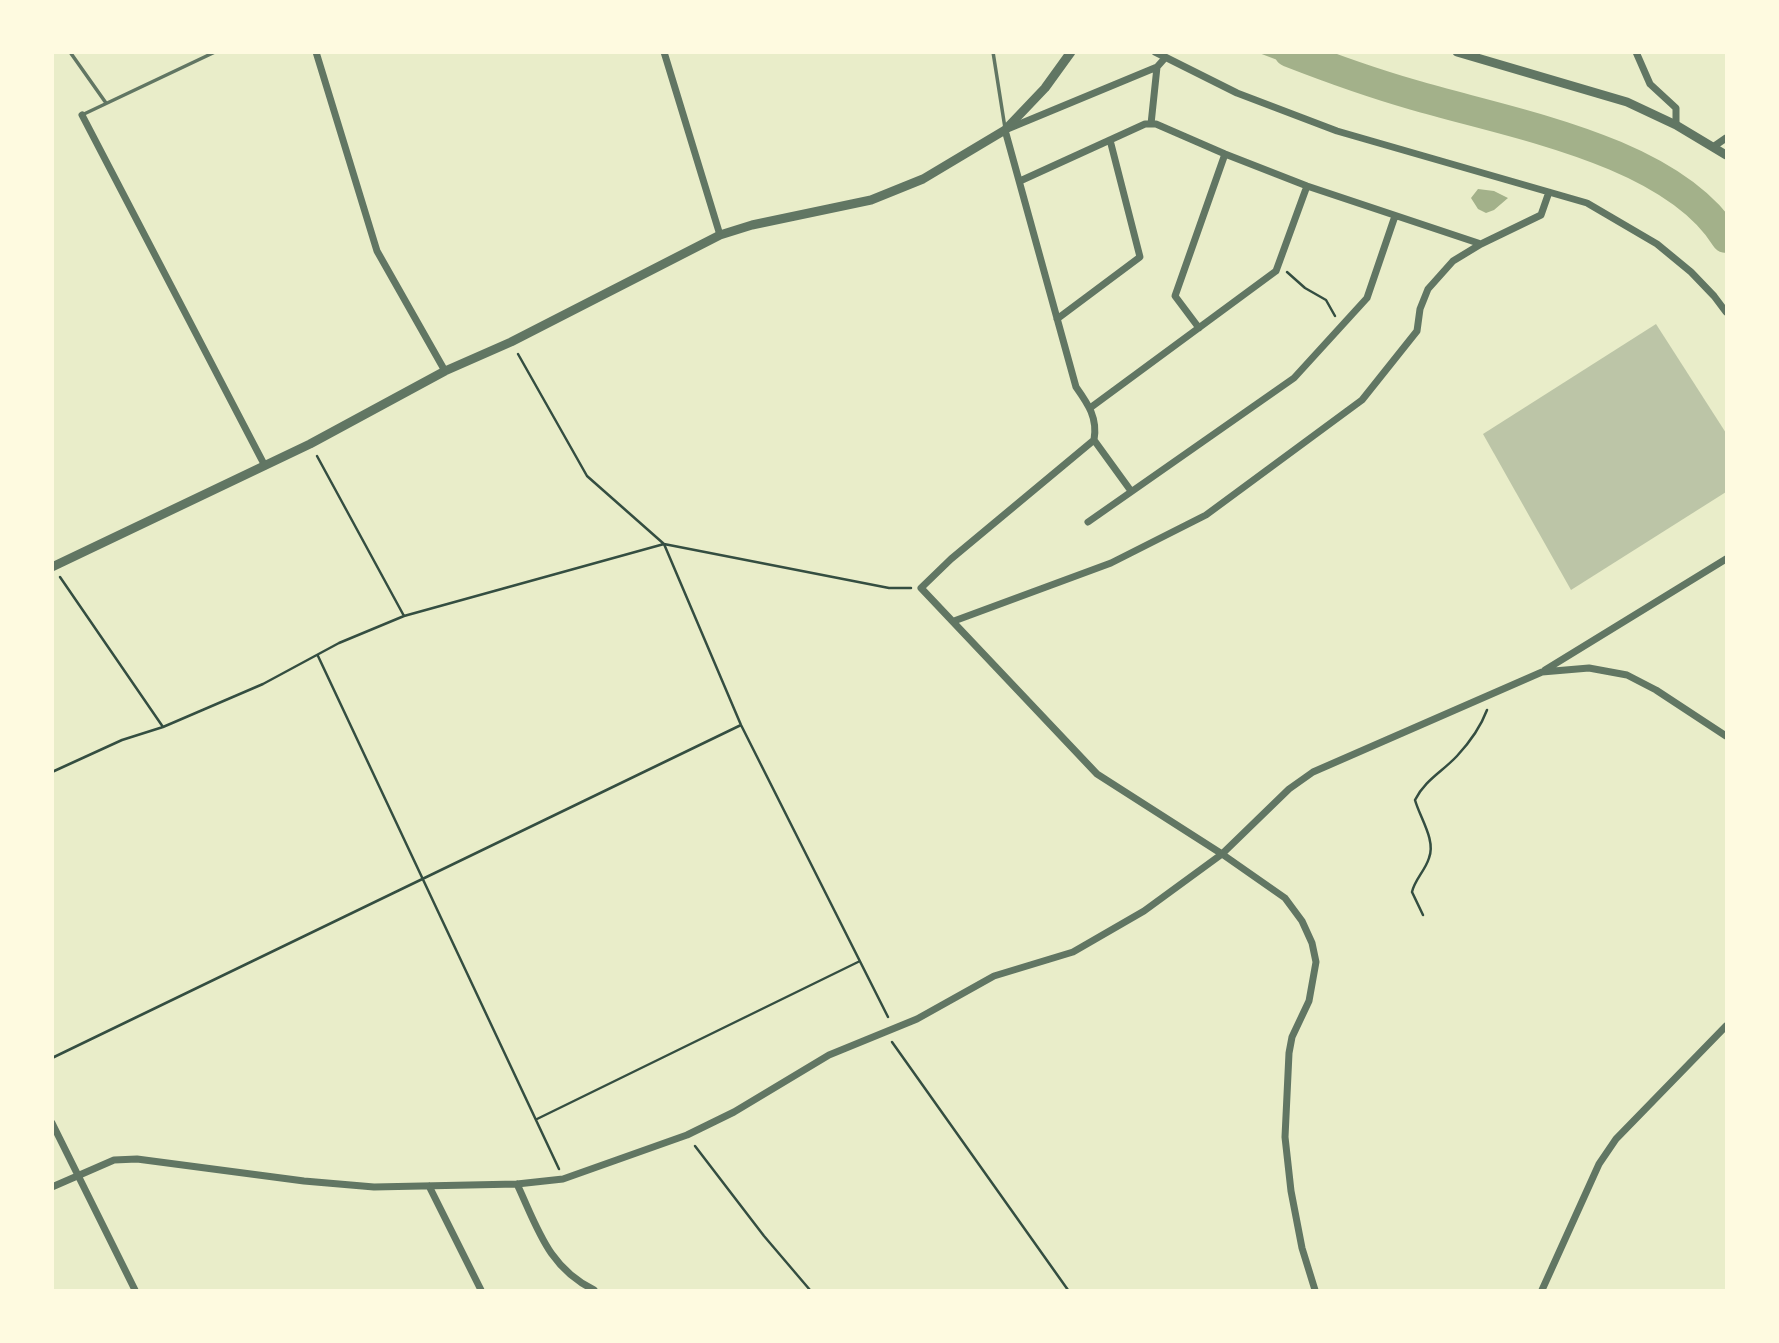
<!DOCTYPE html>
<style>
body{margin:0}
#map{position:relative;width:1779px;height:1343px;overflow:hidden;background:#e9edc9;font-family:"DM Sans",sans-serif}
canvas{display:block}
.frame{position:absolute;inset:0;border:54px solid #fefae0;pointer-events:none}
</style>
<div id="map">
<canvas width="1779" height="1343"></canvas>
<div class="frame"></div>
</div>
<script>
const ctx = document.querySelector('canvas').getContext('2d');
ctx.lineJoin = 'round';
function fillPath(path, color) { ctx.fillStyle = color; ctx.fill(path, 'evenodd'); }
function stroke(path, color, width, dash) { ctx.strokeStyle = color; ctx.lineWidth = width; ctx.lineCap = dash ? 'butt' : 'round'; ctx.setLineDash(dash || []); ctx.stroke(path); }
fillPath(new Path2D(`
 M1259,53H1312L1348,63L1344,83L1301,69Z
 M1478,189L1494,191L1508,198L1494,210L1486,213L1478,209L1471,198Z`), '#a3b18a');
stroke(new Path2D(`
 M1289,52C1330,68 1372,83 1414,95C1509,123 1671,150 1726,238`), '#a3b18a', 30);
fillPath(new Path2D(`
 M1656,324L1726,433V492L1571,590L1483,434Z`), '#bcc5a7');
stroke(new Path2D(`
 M1287,272L1305,288L1326,300L1335,316
 M518,354L587,476L664,544L741,725L888,1017
 M317,456L404,616
 M60,577L163,727
 M318,656L559,1169
 M52,772L122,740L163,727L263,684L339,643L404,616L664,544L889,588H911
 M1423,915L1412,892C1415,879 1425,871 1429,858C1436,840 1420,818 1415,800C1425,780 1442,772 1457,756C1469,743 1481,726 1487,710
 M892,1042L1068,1290
 M52,1058L741,725
 M537,1119L858,962
 M695,1146L764,1236L810,1290`), '#344e41', 2.5);
stroke(new Path2D(`
 M70,52L106,103
 M993,52L1005,128
 M84,114L215,52`), '#617663', 3.5);
stroke(new Path2D(`
 M316,52L377,251L445,371
 M664,52L720,235
 M1155,52L1237,93L1337,131L1587,203L1657,244L1691,272L1714,296L1726,312
 M1636,52L1650,84L1676,108V125
 M1157,67L1005,130L1076,387C1088,404 1098,418 1094,440L951,559L921,588L1097,774L1222,854L1285,898L1302,921L1312,943L1316,962L1309,1001L1292,1037L1289,1053L1285,1137L1291,1191L1302,1248L1315,1290
 M82,115L265,466
 M1151,124L1157,67L1165,58
 M1713,147L1726,138
 M1020,181L1145,124H1156L1225,154L1307,186L1481,244
 M1057,319L1140,257L1110,140
 M1199,328L1175,296L1225,154
 M1090,408L1276,271L1307,186
 M1094,440L1131,491
 M1088,522L1294,378L1367,298L1395,216
 M954,621L1111,563L1206,515L1362,400L1417,331L1420,309L1428,289L1453,261L1481,244L1541,215L1549,192
 M1545,670L1726,559
 M52,1123L135,1290
 M517,1184C538,1229 548,1267 594,1290
 M429,1186L481,1290
 M52,1187L114,1160L137,1159L304,1181L374,1187L517,1184L563,1179L687,1135L734,1112L829,1055L917,1019L994,976L1073,952L1144,911L1222,854L1289,789L1313,772L1542,672L1589,668L1627,675L1656,690L1726,736
 M1542,1290L1599,1164L1616,1139L1726,1026`), '#617663', 7);
stroke(new Path2D(`
 M1457,52L1627,102L1676,125L1726,155
 M52,567L310,444L445,371L511,342L720,235L752,225L871,200L923,179L1005,130L1045,88L1071,52`), '#617663', 9);
</script>
